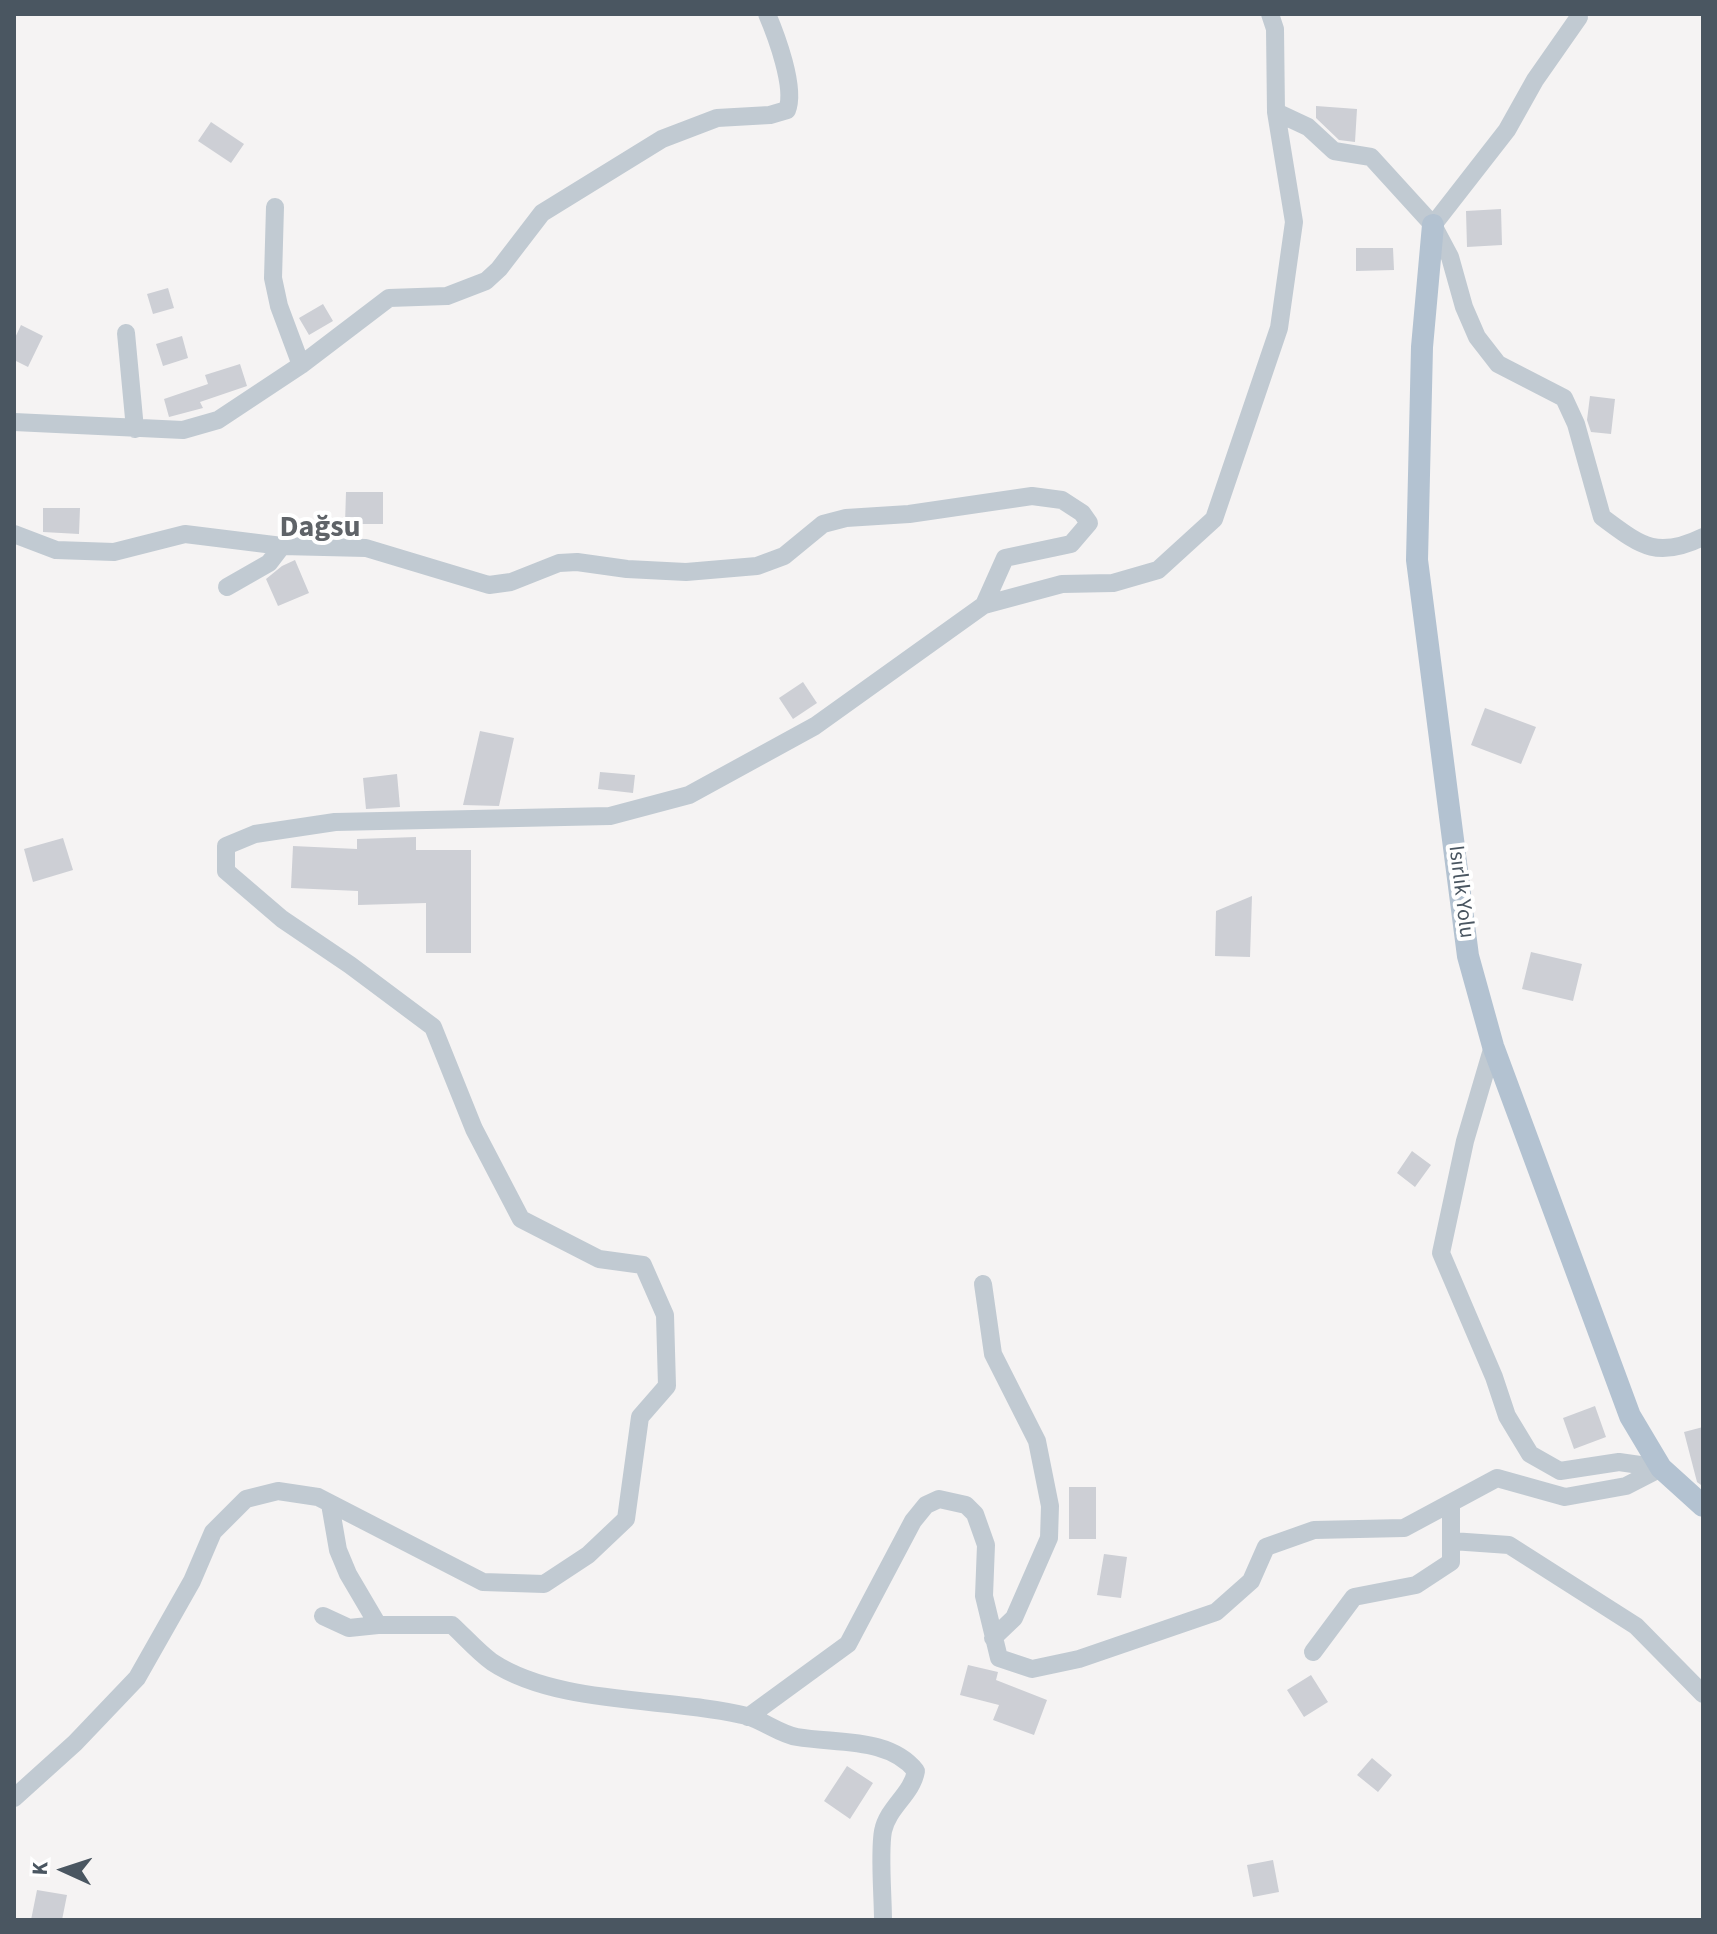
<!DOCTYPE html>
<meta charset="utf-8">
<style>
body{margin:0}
#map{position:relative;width:1717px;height:1934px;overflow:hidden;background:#f5f3f3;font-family:"Source Sans 3",sans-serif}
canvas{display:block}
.frame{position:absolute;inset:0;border:16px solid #4a5661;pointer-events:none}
.north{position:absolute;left:24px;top:1830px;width:80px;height:80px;-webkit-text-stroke:6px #fff;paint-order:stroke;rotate:273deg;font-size:22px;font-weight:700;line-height:32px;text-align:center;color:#4a5661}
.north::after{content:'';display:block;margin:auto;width:28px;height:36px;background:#4a5661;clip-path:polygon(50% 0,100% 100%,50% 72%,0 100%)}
</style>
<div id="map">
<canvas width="1717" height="1934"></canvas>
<div class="frame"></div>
<div class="north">K</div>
</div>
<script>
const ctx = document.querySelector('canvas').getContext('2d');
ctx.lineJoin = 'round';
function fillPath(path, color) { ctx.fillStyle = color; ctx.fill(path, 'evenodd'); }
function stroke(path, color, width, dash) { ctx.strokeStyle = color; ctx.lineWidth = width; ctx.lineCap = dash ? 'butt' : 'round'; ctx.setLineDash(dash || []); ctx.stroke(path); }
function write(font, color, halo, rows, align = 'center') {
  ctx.font = font + ' "Source Sans 3",sans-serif'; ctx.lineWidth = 8; ctx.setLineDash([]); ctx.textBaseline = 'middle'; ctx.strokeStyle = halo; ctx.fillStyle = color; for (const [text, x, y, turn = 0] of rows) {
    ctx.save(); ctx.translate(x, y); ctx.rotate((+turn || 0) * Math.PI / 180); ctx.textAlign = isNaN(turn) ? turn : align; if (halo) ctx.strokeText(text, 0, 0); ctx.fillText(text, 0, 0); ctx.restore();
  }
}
fillPath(new Path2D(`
 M1316,106L1357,109L1355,142L1339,140L1316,118Z
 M211,122L244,144L231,163L198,141Z
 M1501,209L1502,245L1467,247L1466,211Z
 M1356,248H1393L1394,270L1356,271Z
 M168,288L174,308L153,314L147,294Z
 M323,304L333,321L309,335L299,318Z
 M21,325L43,336L28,367L14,360V340Z
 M182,336L188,358L163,366L156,344Z
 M240,364L247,386L200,402L203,408L169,417L164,399L208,384L205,375Z
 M1590,396L1615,399L1611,434L1591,432L1587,420Z
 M346,492H383V524H345Z
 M43,508H80L79,534L43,532Z
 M295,560L309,593L278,606L266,579L282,566Z
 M803,682L817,703L793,719L779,698Z
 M1485,708L1536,727L1521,764L1471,745Z
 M480,731L514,738L499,806L463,805Z
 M600,772L635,775L633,793L598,789Z
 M397,774L400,807L366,809L363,778Z
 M416,837V850H471V953H426V903L358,905V891L291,888L293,846L357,849V839Z
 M63,838L73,870L33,882L24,849Z
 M1252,896L1250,957L1215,956L1216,911Z
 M1531,952L1582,964L1573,1001L1522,989Z
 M1412,1151L1431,1165L1415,1187L1397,1173Z
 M1595,1406L1606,1437L1574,1449L1563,1418Z
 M1703,1427V1485H1701L1697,1482L1684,1432Z
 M1069,1487H1096V1539H1069Z
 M1104,1554L1127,1557L1121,1598L1097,1595Z
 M968,1665L998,1672L996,1680L1047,1700L1034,1735L993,1720L999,1705L960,1695Z
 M1311,1675L1328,1702L1304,1717L1287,1690Z
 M1372,1758L1392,1775L1378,1792L1357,1775Z
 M847,1766L873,1783L850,1819L824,1801Z
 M1273,1860L1279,1892L1253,1897L1247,1865Z
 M37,1890L67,1895L62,1920H31Z`), '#cdcfd5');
stroke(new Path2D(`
 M1276,112L1308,127L1334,151L1371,157L1433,225L1450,257L1464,307L1477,337L1498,364L1564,398L1576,424L1602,517C1640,545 1656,560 1703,537
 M275,207L273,278L279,306L301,365
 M1433,225L1507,130L1535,80L1579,17
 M126,333L135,429
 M14,422L183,430L218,420L301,365L389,298L447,296L486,281L499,269L542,213L662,139L717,118L770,115L787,110C796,88 776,35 767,14
 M14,534L56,550L114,552L185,534L282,546L366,548L489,585L511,582L559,563L577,562L627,569L686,572L757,566L784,556L823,524L846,518L909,514L1032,496L1062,500L1082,513L1089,523L1071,544L1005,558L984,605
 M227,587L269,563L282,546
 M1493,1046L1465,1141L1441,1253L1494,1377L1507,1416L1530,1454L1560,1471L1619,1462L1661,1468
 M983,1284L993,1354L1037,1441L1050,1506L1049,1538L1014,1618L993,1638
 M330,1504L338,1550L348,1574L378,1625
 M1452,1541L1509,1545L1636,1626L1703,1694
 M323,1616L349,1628L378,1625H452C465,1637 478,1652 492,1662C558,1706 671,1697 747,1716C764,1721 780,1734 797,1737C837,1744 889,1737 916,1771C912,1794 888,1807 883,1831C879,1853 883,1896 883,1920
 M1313,1652L1354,1597L1416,1585L1451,1562V1503
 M748,1717L848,1644L913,1521L926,1505L939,1499L966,1505L975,1514L986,1545L984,1596L999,1658L1032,1669L1079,1659L1216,1612L1251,1581L1266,1547L1314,1530L1404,1528L1497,1478L1565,1497L1626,1486L1661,1468
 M14,1798L75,1743L137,1678L192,1581L213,1532L246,1499L278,1491L318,1497L483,1582L544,1584L588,1555L626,1519L640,1417L667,1386L665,1315L643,1265L599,1259L521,1219L474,1129L433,1027L350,965L282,919L226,871V846L255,834L335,822L610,816L689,795L815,726L984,605L1062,584L1113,583L1158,570L1214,519L1279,328L1294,222L1276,112L1275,29L1270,14`), '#c1cad2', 18);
stroke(new Path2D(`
 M1433,225L1422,347L1417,560L1468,956L1493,1046L1630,1416L1661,1468L1703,1506`), '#b3c2d1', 22);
write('22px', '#4a5661', '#fff', [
 ["Isırlık Yolu",1460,892,83]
]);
write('bold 30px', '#5f6368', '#fff', [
 ["Dağsu",320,529]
]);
</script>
